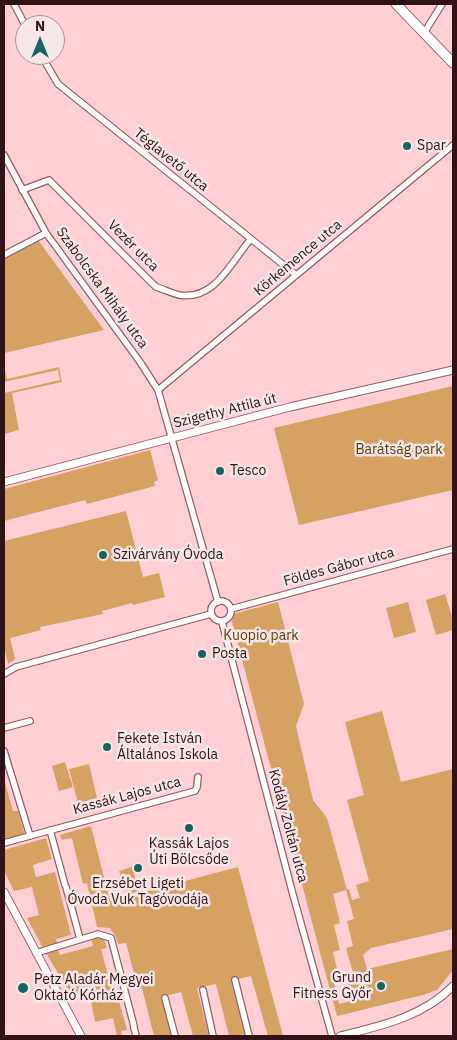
<!DOCTYPE html>
<meta charset="utf-8">
<style>
body{margin:0}
#map{position:relative;width:457px;height:1040px;overflow:hidden;background:#ffcfd4;font-family:"IBM Plex Sans",sans-serif}
canvas{display:block}
.frame{position:absolute;inset:0;border:5px solid #2f1317;pointer-events:none}
.north{position:absolute;left:15px;top:15px;width:50px;height:50px;box-sizing:border-box;background:#f6e6e7;border:1px solid #a69294;border-radius:50%;rotate:0deg;font-size:14px;font-weight:700;line-height:20px;text-align:center;color:#2f1317}
.north::after{content:'';display:block;margin:auto;width:18px;height:22px;background:#166461;clip-path:polygon(50% 0,100% 100%,50% 72%,0 100%)}
</style>
<div id="map">
<canvas width="457" height="1040"></canvas>
<div class="frame"></div>
<div class="north">N</div>
</div>
<script>
const ctx = document.querySelector('canvas').getContext('2d');
ctx.lineJoin = 'round';
function fillPath(path, color) { ctx.fillStyle = color; ctx.fill(path, 'evenodd'); }
function stroke(path, color, width, dash) { ctx.strokeStyle = color; ctx.lineWidth = width; ctx.lineCap = dash ? 'butt' : 'round'; ctx.setLineDash(dash || []); ctx.stroke(path); }
function write(font, color, halo, rows, align = 'center') {
  ctx.font = font + ' "IBM Plex Sans",sans-serif'; ctx.lineWidth = 5; ctx.setLineDash([]); ctx.textBaseline = 'middle'; ctx.strokeStyle = halo; ctx.fillStyle = color; for (const [text, x, y, turn = 0] of rows) {
    ctx.save(); ctx.translate(x, y); ctx.rotate((+turn || 0) * Math.PI / 180); ctx.textAlign = isNaN(turn) ? turn : align; if (halo) ctx.strokeText(text, 0, 0); ctx.fillText(text, 0, 0); ctx.restore();
  }
}
fillPath(new Path2D(`
 M38,240L104,330L4,353V258Z
 M4,366L7,379L59,367L62,382L12,393L19,430L4,434V393L60,380L58,370L4,382Z
 M453,386V490L299,525L274,428Z
 M150,450L158,480L154,482L155,486L87,504L85,500L4,521V489Z
 M126,511L143,577L159,573L165,597L133,605L132,603L102,611L103,614L40,627L41,630L10,638L15,659L8,664L4,646V541Z
 M445,594L453,620V630L436,635L426,600Z
 M278,602L304,704L296,726L313,800L327,818L347,890L349,889L352,900L360,898L356,885L369,881L347,800L364,795L345,722L382,711L401,782L453,769V929L371,948L363,955L367,969L453,949V970L437,990L423,995L337,1016L232,622L233,614ZM346,890L354,919L347,921L353,946L346,948L353,973L346,975L352,1001L339,1004L333,979L339,977L333,952L340,950L334,925L340,923L333,894Z
 M408,602L416,632L394,638L386,608Z
 M65,762L73,787L59,791L52,766Z
 M89,764L97,798L78,803L69,769Z
 M4,779L13,811H18L25,836L4,842Z
 M91,826L110,901L238,867L283,1036H268L251,976L231,981L245,1036H229L216,984L197,988L209,1036H193L181,992L161,997L171,1036H154L142,988L138,989L126,943L118,944L116,937L110,928L97,927L87,883L83,884L72,838L62,840L60,835Z
 M46,838L52,859L33,865L36,877L55,872L71,935L56,939L57,943L43,948L27,918L39,915L32,887L14,891L4,871V850Z
 M132,867L139,891L127,895L119,871Z
 M97,937L104,939L107,948L101,949L115,1002L119,1001L127,1030L121,1031L122,1036H117L113,1018L95,1022L89,989L70,993L46,953L58,950L60,955L93,946L91,938Z`), '#d7a261');
const minor = new Path2D(`
 M14,4L25,25
 M424,33L442,4
 M41,55L58,84L296,275
 M4,155L46,233L140,362L158,390L218,602
 M22,190L49,180L156,287C163,289 171,293 179,295C215,301 231,262 250,240
 M4,255L46,233
 M158,390L453,145
 M211 611a10 10 0 1 1 20 0a10 10 0 1 1-20 0Z
 M231,609L453,549
 M222,622L292,891L332,1036
 M4,674L16,667L211,614
 M4,728L30,721
 M4,751L30,836
 M50,830L65,885
 M4,843L195,791L197,787L198,777
 M66,887L80,939
 M36,953L98,934L111,938L134,1026
 M235,980L249,1036
 M203,990L213,1036
 M165,998L175,1036
 M134,1028L136,1036`);
const tertiary = new Path2D(`
 M4,482L290,407L453,370
 M4,892L81,1036
 M340,1036C380,1026 423,1017 453,986`);
const primary = new Path2D(`
 M396,4L453,63`);
stroke(minor, '#9d5963', 8);
stroke(tertiary, '#9d5963', 9);
stroke(primary, '#9d5963', 11);
stroke(minor, '#fff', 5.5);
stroke(tertiary, '#fff', 7);
stroke(primary, '#fff', 9);
for (const [x, y, r, color] of [
 [407,146,5,"#166461"],
 [220,471,5,"#166461"],
 [103,555,5,"#166461"],
 [202,654,5,"#166461"],
 [107,747,5,"#166461"],
 [189,828,5,"#166461"],
 [138,868,5,"#166461"],
 [381,986,5,"#166461"],
 [23,988,6,"#166461"]
]) { const dot = new Path2D(); dot.arc(x, y, r, 0, 2 * Math.PI); ctx.fillStyle = color; ctx.fill(dot); stroke(dot, '#f6e6e7', 2); }
write('14px', '#2f1317', '#f6e6e7', [
 ["Spar",417,146],
 ["Tesco",230,471],
 ["Szivárvány Óvoda",113,555],
 ["Posta",212,654],
 ["Fekete István",117,739],
 ["Általános Iskola",117,755],
 ["Kassák Lajos",189,844,"center"],
 ["Úti Bölcsőde",189,860,"center"],
 ["Erzsébet Ligeti",138,884,"center"],
 ["Óvoda Vuk Tagóvodája",138,900,"center"],
 ["Grund",371,978,"right"],
 ["Fitness Győr",371,994,"right"],
 ["Petz Aladár Megyei",34,980],
 ["Oktató Kórház",34,996]
], 'left');
write('14px', '#2f1317', '#f6e6e7', [
 ["Téglavető utca",171,160,39],
 ["Vezér utca",133,246,45],
 ["Körkemence utca",298,258,-40],
 ["Szabolcska Mihály utca",102,288,54],
 ["Szigethy Attila út",225,411,-14],
 ["Földes Gábor utca",339,567,-15],
 ["Kassák Lajos utca",127,796,-15],
 ["Kodály Zoltán utca",288,826,75]
]);
write('14px', '#5f3d0a', '#f6e6e7', [
 ["Barátság park",399,450],
 ["Kuopio park",261,636]
]);
</script>
